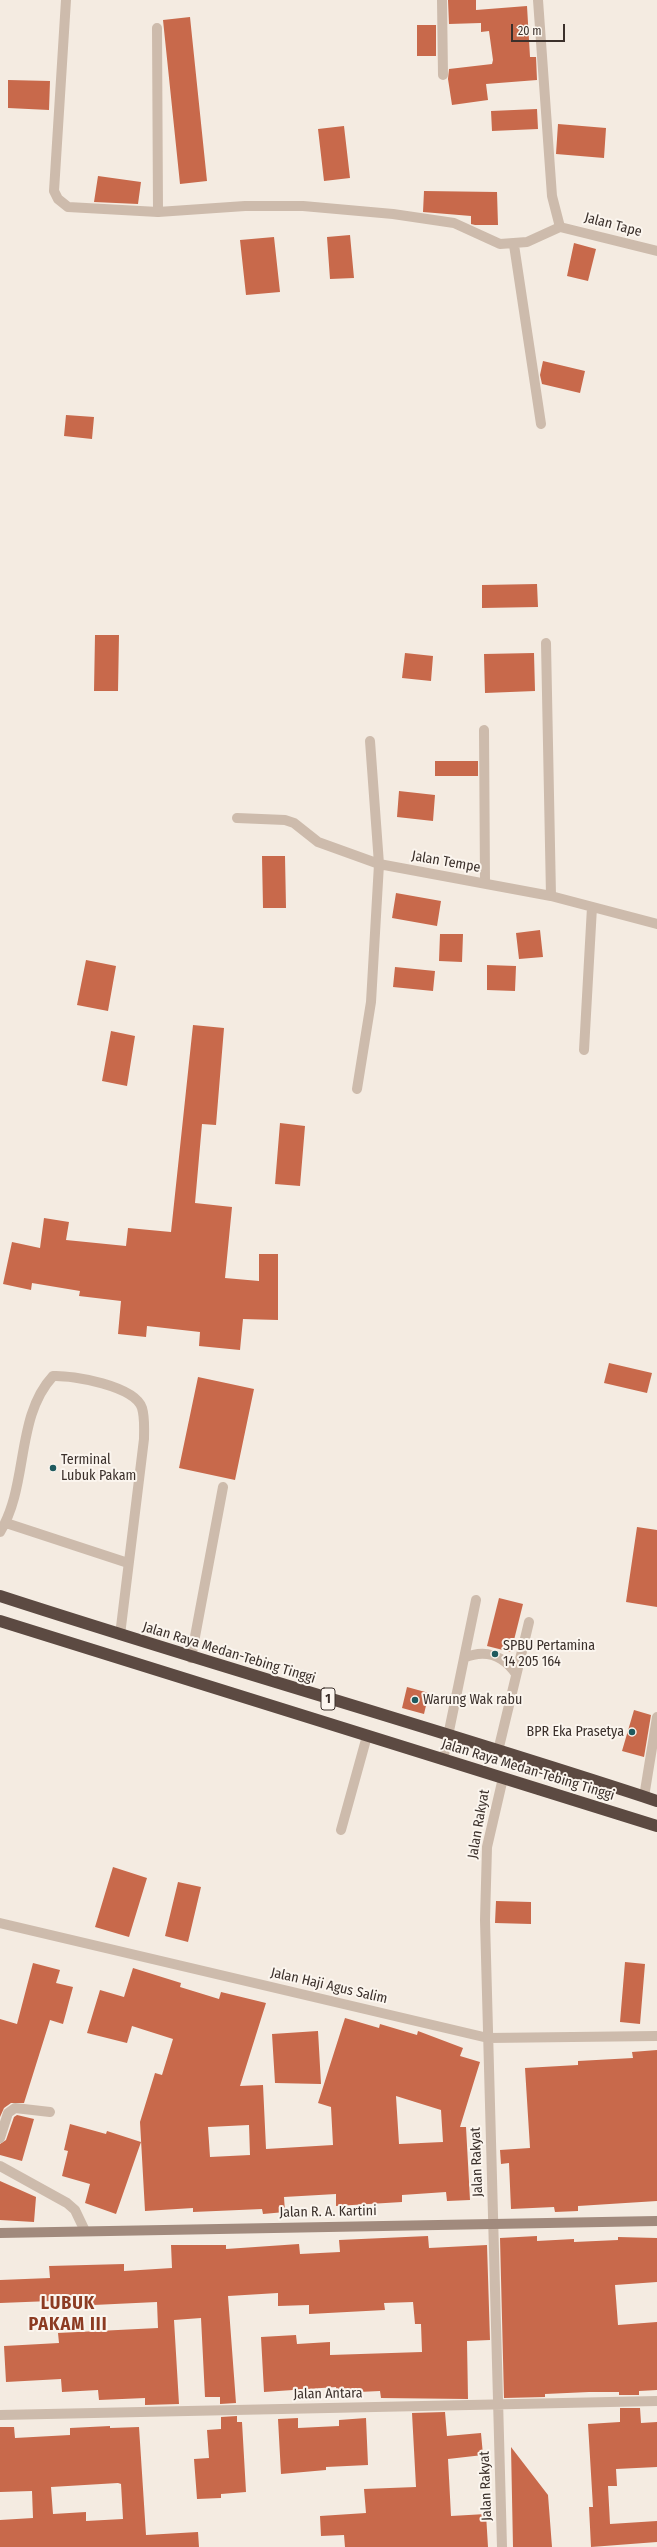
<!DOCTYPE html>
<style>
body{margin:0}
#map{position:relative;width:657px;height:2547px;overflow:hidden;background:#f4ebe1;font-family:"Fira Sans Condensed",sans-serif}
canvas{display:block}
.scale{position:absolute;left:511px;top:24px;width:54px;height:18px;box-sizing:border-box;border:2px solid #3b302b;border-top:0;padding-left:5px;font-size:12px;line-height:14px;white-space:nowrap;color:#3b302b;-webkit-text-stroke:3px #fbf5ee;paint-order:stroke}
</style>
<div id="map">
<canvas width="657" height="2547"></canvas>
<div class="scale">20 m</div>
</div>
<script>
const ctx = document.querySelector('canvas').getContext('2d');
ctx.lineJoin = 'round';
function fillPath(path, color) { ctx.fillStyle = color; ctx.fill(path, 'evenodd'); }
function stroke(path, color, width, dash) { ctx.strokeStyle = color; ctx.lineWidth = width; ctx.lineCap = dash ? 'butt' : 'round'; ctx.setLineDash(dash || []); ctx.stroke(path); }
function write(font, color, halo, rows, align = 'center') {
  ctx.font = font + ' "Fira Sans Condensed",sans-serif'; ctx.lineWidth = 4; ctx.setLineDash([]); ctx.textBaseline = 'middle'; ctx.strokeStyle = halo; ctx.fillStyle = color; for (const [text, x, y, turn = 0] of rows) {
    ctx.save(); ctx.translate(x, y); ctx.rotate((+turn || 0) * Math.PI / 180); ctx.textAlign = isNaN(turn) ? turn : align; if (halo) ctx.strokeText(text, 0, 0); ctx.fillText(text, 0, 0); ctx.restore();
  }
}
fillPath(new Path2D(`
 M448,0H476V10L527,6L530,57H536L537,80L486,84L488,100L452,105L448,79L449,69L492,64L493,60L489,31L481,32V23L449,24Z
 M190,17L207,181L180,184L163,20Z
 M417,25H436V56H417Z
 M8,80L50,81L49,110L8,108Z
 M537,109L538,129L492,131L491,111Z
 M558,124L606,128L604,158L556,154Z
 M344,126L350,178L324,181L318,129Z
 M98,176L141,182L138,204L94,202Z
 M424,191L497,192L498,225H475L471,224V216L423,212Z
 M350,235L354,278L330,279L327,237Z
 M274,237L280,292L246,295L240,240Z
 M574,243L596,249L588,281L567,276Z
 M543,361L585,371L580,393L542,384L540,375Z
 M66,415L94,417L92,439L64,436Z
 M537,584L538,607L482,608V585Z
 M95,635H119L118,691H94Z
 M405,653L433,656L431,681L402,678Z
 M534,653L535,691L485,693L484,654Z
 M435,761H478V776H435Z
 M399,791L435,795L433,821L397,817Z
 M262,856H285L286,908H263Z
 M396,893L441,901L437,926L392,918Z
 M540,930L543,957L519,959L516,933Z
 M440,934H463L462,962L439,961Z
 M86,960L116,966L108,1011L77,1005Z
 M487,965L516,966L515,991L487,990Z
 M395,967L435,971L433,991L393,987Z
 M193,1025L224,1028L216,1125L202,1124L195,1203L232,1207L225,1278L259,1281V1254H278V1320L243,1319L240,1350L199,1346L200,1332L147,1326L146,1337L118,1334L121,1301L79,1296L80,1291L32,1283L31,1290L3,1284L12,1242L40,1248L44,1218L69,1222L66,1240L126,1246L128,1228L171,1232Z
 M111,1031L135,1036L127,1086L102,1081Z
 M280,1123L305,1126L300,1186L275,1184Z
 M609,1363L652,1373L647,1393L604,1383Z
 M198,1377L254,1389L235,1480L179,1468Z
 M637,1527L657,1530V1607L626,1602Z
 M499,1598L523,1604L511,1652L487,1646Z
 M407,1687L429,1693L424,1714L402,1708Z
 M634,1710L651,1715L644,1757L622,1751Z
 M113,1867L147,1878L129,1937L95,1927Z
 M178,1882L201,1887L188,1942L165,1936Z
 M496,1901L531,1902V1924L495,1923Z
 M625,1962L645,1964L640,2024L620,2022Z
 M33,1963L60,1970L56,1983L73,1987L63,2024L50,2020L24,2103H11L4,2108L0,2117V2019L17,2024Z
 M133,1968L181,1983L180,1987L219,1999L221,1992L266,2003L240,2086L263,2085L266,2149L333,2145L331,2107L318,2103L345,2018L379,2028L380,2024L417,2035L418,2031L463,2048L460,2056L480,2062L460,2127H466L470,2200L447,2201L446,2192L402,2195V2202L336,2206V2194L284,2197L285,2212L263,2214L262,2209L193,2212V2208L145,2211L140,2122L155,2073L162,2075L173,2039L132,2026L127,2043L87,2033L100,1990L124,1997ZM396,2096L441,2110L443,2142L399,2144ZM249,2125L250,2155L210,2157L208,2127Z
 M318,2031L321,2084L275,2083L272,2034Z
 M657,2050V2201L578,2206V2211L555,2212L554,2207L511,2209L509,2163L501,2164L500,2150L530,2148L525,2068L578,2065V2061L633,2058L632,2052Z
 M17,2115L34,2119L22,2161L0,2155V2144L6,2140L14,2117Z
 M70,2124L106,2134L107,2131L141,2142L116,2214L85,2203L90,2184L62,2176L68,2151L64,2150Z
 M0,2181L36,2197L34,2222L0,2220Z
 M428,2236L429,2248L487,2245L490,2340L467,2341L468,2399L381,2398L380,2391L337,2393L336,2387L264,2392L261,2337L296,2335L297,2344L330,2342V2355L422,2352L421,2324H415L413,2302L384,2303L385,2310L309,2314V2305L278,2306V2293L228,2296L236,2403L220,2404V2397H205L201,2318L174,2320L179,2404L145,2405V2398L99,2400L98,2390L62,2392L61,2379L6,2382L4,2346L59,2343L58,2333L158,2328L157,2302L51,2307V2301L0,2303V2280L50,2278L49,2266L124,2264V2271L172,2268L171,2245H226V2249L299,2244L300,2254L340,2252L339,2240Z
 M537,2236V2241L574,2239V2242L618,2240V2237L657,2238V2282L615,2285L618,2325L657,2322V2390L639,2391V2395H619V2392H589L545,2394V2397L504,2398L500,2238Z
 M620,2408H640L641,2423L657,2422V2467L616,2469L617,2486H608L610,2524L657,2521V2542L591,2547L589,2507H593L588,2424L620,2422Z
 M445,2412L447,2436L481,2433L483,2455L448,2459L451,2516L486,2514L488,2547H345L344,2535L321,2536L320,2516L366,2513L364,2489L416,2487L412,2413Z
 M237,2416V2422H242L246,2492L221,2494V2498L197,2499L194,2459L209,2458L207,2430L221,2429V2417Z
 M298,2418V2428L339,2426V2420L366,2418L368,2465L326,2467V2470L281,2474L278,2419Z
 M110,2426V2428L139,2427L146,2535L198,2532L199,2547H0V2520L33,2518L32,2491L0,2492V2427H14L15,2438L70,2435V2428ZM118,2483L121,2484L123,2519L86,2521V2512L53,2514L51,2487Z
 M511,2447L548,2495L552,2547H513Z`), '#c8694b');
stroke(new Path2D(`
 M157,28L158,212
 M484,730L485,883
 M6,1523L128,1563
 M0,1532C29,1485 15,1417 53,1376C73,1375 135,1386 142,1408C145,1418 144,1429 144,1439L120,1635
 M191,1658L223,1487
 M464,1658C485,1649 503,1655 516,1674
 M498,1751L529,1622
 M443,1760L476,1600`), '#cdbbac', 10);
stroke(new Path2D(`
 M66,0L54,191L58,199L68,207L158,212L245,206H303L393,214L454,223L500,244L527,242L560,227L657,251
 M442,0L443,75
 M538,0L552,196L560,227
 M514,245L541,424
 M546,643L551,896
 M237,818L285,820L294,823L318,842L379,864L551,896L657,924
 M584,1050L592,907
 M357,1089L371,1002L379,864L370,741
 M644,1797L657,1717
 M341,1830L367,1736
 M0,1923L488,2038L657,2036
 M0,2138L8,2113L15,2108L50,2112
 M0,2166L67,2203L75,2210L85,2231
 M0,2415L657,2401
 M502,2547L485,1920L487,1847L503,1778`), '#cdbbac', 10);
stroke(new Path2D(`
 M0,2233L657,2221`), '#a18a7d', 10);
stroke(new Path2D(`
 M0,1596C218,1667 439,1729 657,1801
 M0,1621L657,1826`), '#5c4a42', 12);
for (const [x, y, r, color] of [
 [53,1468,4,"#1f5a5e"],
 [495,1654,4,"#1f5a5e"],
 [415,1700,4,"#1f5a5e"],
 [632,1732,4,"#1f5a5e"]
]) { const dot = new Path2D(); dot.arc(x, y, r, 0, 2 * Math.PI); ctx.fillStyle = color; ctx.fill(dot); stroke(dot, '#fbf5ee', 1.5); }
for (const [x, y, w] of [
 [328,1699,14]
]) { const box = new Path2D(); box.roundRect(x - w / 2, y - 11, w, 22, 3); ctx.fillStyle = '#fbf5ee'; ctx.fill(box); stroke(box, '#3b302b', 1); }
write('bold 13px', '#3b302b', null, [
 ["1",328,1699]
]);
write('14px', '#3b302b', '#fbf5ee', [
 ["Jalan Tape",613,225,15],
 ["Jalan Tempe",446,862,10],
 ["Jalan Raya Medan-Tebing Tinggi",229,1653,17],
 ["Jalan Raya Medan-Tebing Tinggi",528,1770,17],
 ["Jalan Rakyat",479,1824,-80],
 ["Jalan Haji Agus Salim",329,1986,13],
 ["Jalan Rakyat",477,2162,-92],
 ["Jalan R. A. Kartini",328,2212,-1],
 ["Jalan Antara",328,2394,-1],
 ["Jalan Rakyat",486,2486,-92]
]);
write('14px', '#3b302b', '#fbf5ee', [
 ["Terminal",61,1460],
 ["Lubuk Pakam",61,1476],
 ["SPBU Pertamina",503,1646],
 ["14 205 164",503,1662],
 ["Warung Wak rabu",423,1700],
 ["BPR Eka Prasetya",624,1732,"right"]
], 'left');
ctx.letterSpacing = '1px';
write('bold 18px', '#8c3b22', '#fbf5ee', [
 ["LUBUK",68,2304],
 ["PAKAM III",68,2325]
]);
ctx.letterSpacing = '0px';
</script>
